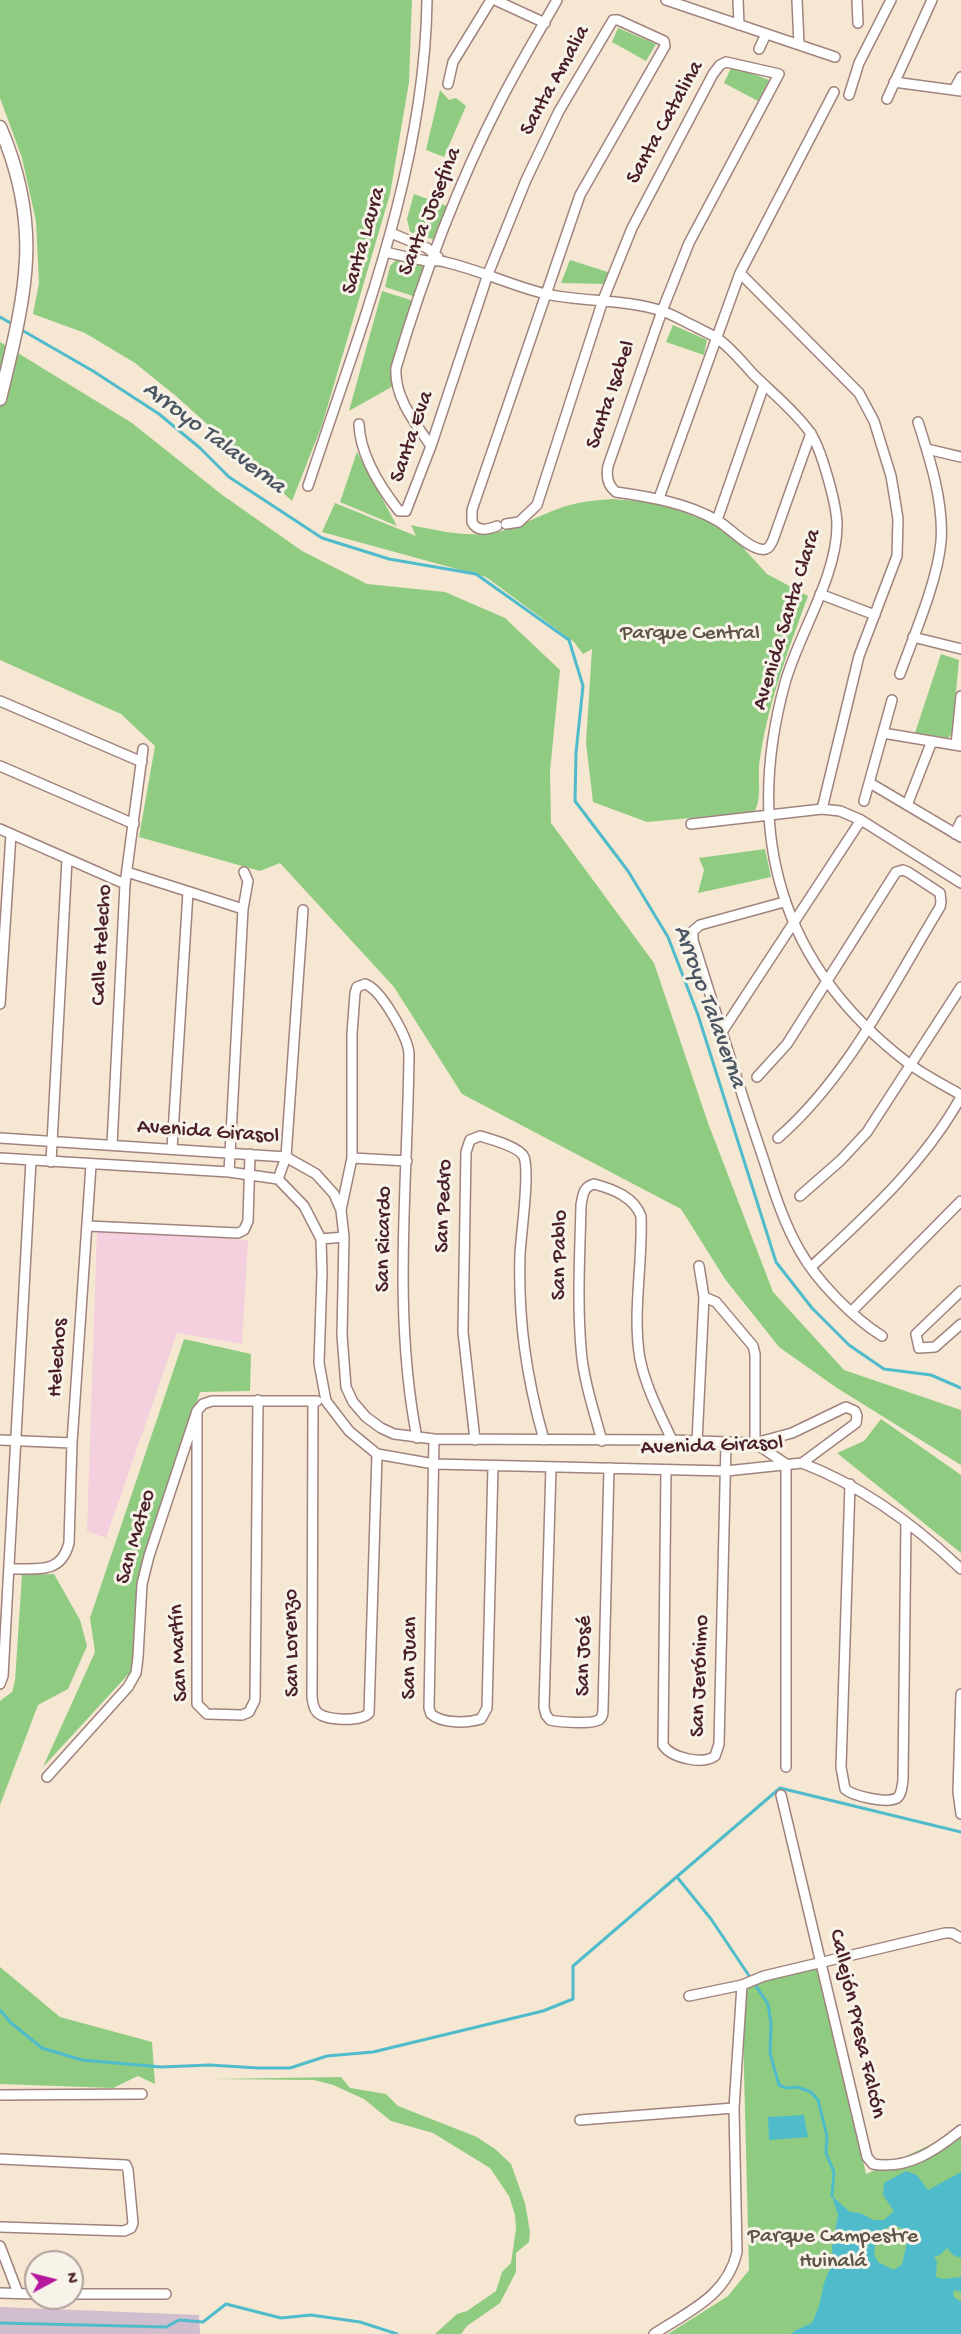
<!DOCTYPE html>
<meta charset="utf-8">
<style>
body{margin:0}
#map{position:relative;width:961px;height:2334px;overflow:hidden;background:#f5e7d2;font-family:"Gochi Hand",sans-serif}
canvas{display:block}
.north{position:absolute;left:24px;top:2250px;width:60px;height:60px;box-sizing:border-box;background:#f7f3e8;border:2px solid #b29e9c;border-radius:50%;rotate:83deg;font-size:16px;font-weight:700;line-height:24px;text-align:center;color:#4a1f2b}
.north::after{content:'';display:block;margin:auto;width:21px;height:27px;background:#b5179e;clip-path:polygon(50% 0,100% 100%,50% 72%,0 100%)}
</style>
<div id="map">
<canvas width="961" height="2334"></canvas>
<div class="north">N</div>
</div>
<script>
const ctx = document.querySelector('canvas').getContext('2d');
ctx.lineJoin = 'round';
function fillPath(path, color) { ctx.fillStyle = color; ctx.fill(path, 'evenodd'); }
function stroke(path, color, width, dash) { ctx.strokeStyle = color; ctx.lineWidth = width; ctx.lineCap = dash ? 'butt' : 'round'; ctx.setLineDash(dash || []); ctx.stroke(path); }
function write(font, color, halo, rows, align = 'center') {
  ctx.font = font + ' "Gochi Hand",sans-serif'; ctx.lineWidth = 6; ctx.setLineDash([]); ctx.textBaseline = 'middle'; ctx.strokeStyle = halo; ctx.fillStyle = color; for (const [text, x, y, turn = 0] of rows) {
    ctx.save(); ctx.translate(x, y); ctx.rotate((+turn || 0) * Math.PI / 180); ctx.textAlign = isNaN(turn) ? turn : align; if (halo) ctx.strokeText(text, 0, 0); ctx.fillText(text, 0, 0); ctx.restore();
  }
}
fillPath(new Path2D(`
 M97,1230L248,1240L242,1344L177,1333L106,1538L87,1531Z`), '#f4cfdd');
fillPath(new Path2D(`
 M0,2307L199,2315L200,2334H0Z`), '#d0bdcd');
fillPath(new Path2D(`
 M0,0H412L409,82L390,194L322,425L292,501L176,396L135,363L85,333L33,314L39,283L36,221L22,158L0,98Z
 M618,28L656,44L646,61L612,42Z
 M732,66L769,80L758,101L724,83Z
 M440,90L449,100L456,98L466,106L444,157L426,150Z
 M414,194L447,206L435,240L410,232L407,219Z
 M396,260H407L424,267L416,297L385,287L390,266Z
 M570,260L611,273L604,284L561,283Z
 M382,291L417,302L391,373L395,385L349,411Z
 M673,325L707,340L704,355L666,342Z
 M0,342L132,423L221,494L302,551L367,584L445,592L505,618L560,670L550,771L551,823L654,963L708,1123L773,1292L844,1370L961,1410V1465L837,1388L779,1347L725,1279L681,1209L462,1094L394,987L280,863L260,871L139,837L155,746L121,714L0,660Z
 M357,452L397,526L340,502Z
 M613,499L647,502L672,508L715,524L737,541L767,574L808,596C788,651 766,708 759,766C758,780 762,800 754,812L647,822L593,802L586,743L592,649L583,654L574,642L486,577L322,532L335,503L416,536L411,525C439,531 469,538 498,532C521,527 541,514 563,507C579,502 595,500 613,499Z
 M941,654L959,660L952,734L948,738L915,733Z
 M765,849L771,877L698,893L704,870L699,858Z
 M184,1339L251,1354L250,1391L200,1392L139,1584L135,1667L43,1767L95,1652L90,1618Z
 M881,1419L961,1475V1553L837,1453L864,1441Z
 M54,1574L80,1620L87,1646L68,1689L38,1705L0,1805V1701L12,1692L15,1681L22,1575Z
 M819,1964L866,2174L961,2131V2334H668L728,2296L749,2270L742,1992L749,1984Z
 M0,1967L60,2017L152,2042L155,2084L138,2076L113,2088L0,2084Z
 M341,2077L350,2088L386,2094L398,2106L477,2137L495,2149L511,2164L525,2203L530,2232L529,2242L516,2253V2272L500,2303L467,2326L461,2334H435L457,2314L467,2311L496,2291L502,2272L511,2263L516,2229L515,2215L509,2196L490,2168L433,2133L391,2121L364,2099L333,2085L314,2080L213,2079Z`), '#8fcc82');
fillPath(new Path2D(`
 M804,2115L808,2137L769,2140L768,2117Z
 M906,2171L917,2175L928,2190L961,2172V2258L953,2255L947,2248L940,2255L934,2257L937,2262L936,2277L944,2279L961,2277V2292L956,2290L953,2292L954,2297L961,2302V2334H791L796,2330L812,2323L819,2306L824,2283L833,2261L832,2247L838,2215L832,2196L850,2212L860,2213L874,2220H884L894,2211L883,2195L884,2183ZM894,2225L903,2229L908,2238L902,2264L894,2270L878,2262L874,2254L877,2232Z`), '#4fbbcb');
stroke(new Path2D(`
 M0,317L14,325
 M20,329L93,371L159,414L200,448L229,477L322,538L389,559L476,574L569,640L583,686L576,753L575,801L628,871L668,937L698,1015L776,1262L812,1308L849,1345L884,1369L931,1375L961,1388
 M677,1877L711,1919L768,2004L771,2023L770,2053L779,2085L786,2088L797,2087L811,2092L818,2100L827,2136L826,2153L834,2172L832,2196
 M0,2010L11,2023L42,2048L82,2060L161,2067L210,2065L258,2068H290L327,2056L373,2052L543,2011L573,1999V1966L780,1788L961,1832
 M0,2323L166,2327L179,2320L203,2322L226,2304L281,2318L311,2315L360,2322L397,2334`), '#4fbbcb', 3);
const minor = new Path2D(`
 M495,0L545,23
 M666,0L835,57
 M738,0L739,25
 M797,0L799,44
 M857,0L858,23
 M759,49L766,34
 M894,82L961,91
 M448,84L453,62L491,0
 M954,90L961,77
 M849,95L859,63L891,0
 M887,99L932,0
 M391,233L427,248L438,257
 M385,252C399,255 413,259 427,261C433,261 439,260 445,262C480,270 512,286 546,294C583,302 626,299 662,311C674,315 685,322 696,327C703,331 711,334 718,339C731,348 742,362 753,374C771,392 794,410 809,431C821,446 837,506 837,525C837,577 799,633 785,683C743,836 781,966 908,1063C924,1075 944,1085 961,1095
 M740,273L859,393L874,421L891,476L895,500L898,519L897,556L859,656L822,809
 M359,424C360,455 381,488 399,511H406L431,446L488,274L526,180L559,111L613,20H618L664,41L665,46L580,195L472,510V522C477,532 487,530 497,526
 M431,446C415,423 394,397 396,368C423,277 456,188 499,104C517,68 538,34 557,0
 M927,449L961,457
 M308,486C360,329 425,168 427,0
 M659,498L740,273L834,92
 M717,520L764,385
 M506,524L519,522L537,505L603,300L632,228L713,74L720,65L726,62L779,74L689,243L662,311L608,466C606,476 607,485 616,492C651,497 687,503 718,521C730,528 747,547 760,549C768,551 770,546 773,540L811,433
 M820,594L875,615
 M913,637L961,649
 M900,674C914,635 937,583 941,542C944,503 930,459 918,422
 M0,701L142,762
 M883,733L961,746
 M956,745L961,696
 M0,766L134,824
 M870,783L961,837
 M864,801L892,700
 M907,805L932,741
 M691,824L822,809L840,811L861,820L961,883
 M0,829L125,884
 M955,834L961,821
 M127,872L243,909
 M784,902L700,925L693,931V940C714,1007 735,1074 757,1140C770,1177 780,1217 800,1251C816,1280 853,1318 882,1336
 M0,1004L11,834
 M722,1032L861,820
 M757,1077L787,1044L896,872L903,870L908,872L940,893L941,902L940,907C892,986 849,1076 778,1138
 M0,1138L286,1157L316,1174L334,1194L341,1210L344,1237L342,1335L346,1387L353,1402L366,1417L381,1428L394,1434L434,1439L672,1440L755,1443L792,1433L846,1407L855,1411L857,1416L856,1423L802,1463L726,1471L434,1464L377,1454L349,1431L326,1401L319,1363L322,1273L321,1239L304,1206L278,1179L229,1172L0,1158
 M112,1145L125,884L143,749
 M172,1149L188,892
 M352,1158L407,1161
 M51,1162L67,859
 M229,1172L243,909L248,881L244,872
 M278,1179L286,1157L303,910
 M800,1196L841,1160L867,1132L961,987
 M341,1210L352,1158V1034L355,993L357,987L365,984C381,989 407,1036 409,1053C408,1181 392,1311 417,1438
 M88,1226L238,1233L244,1230L248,1221L250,1154
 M321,1239L344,1237
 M811,1267C867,1215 923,1165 961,1097
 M961,1291L916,1334L919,1348L935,1347L961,1324
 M704,1297L716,1302L753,1346L755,1354V1443L786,1464V1767
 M852,1311L961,1201
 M313,1401L312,1697C313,1703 313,1708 317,1712C325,1721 361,1722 369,1713L377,1454
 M197,1411V1704L207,1714L242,1715L249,1712L255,1700L258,1400
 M434,1439L429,1708L431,1714C442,1724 468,1723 481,1719L487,1708L493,1466
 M0,1440L72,1443
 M475,1440L463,1332L466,1152L470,1140L480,1136C490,1139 520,1147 524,1157C530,1173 521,1234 520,1254C518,1320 526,1376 544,1440
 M602,1441C594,1411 583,1379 581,1348C577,1300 580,1252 581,1205C583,1195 583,1187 594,1184C613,1189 634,1197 641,1216C643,1263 632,1313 640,1359C646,1388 660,1414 672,1440
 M697,1442L704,1297L699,1266
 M802,1463C862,1486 915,1525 961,1569
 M551,1467L544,1707L546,1715L550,1720C559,1722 594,1725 600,1719C603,1716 603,1713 603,1709L609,1468
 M666,1470L663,1745C671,1758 703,1765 715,1756L719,1744L726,1443
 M850,1484L841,1767L845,1789C853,1796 887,1804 897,1798C902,1794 902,1786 903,1780L906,1522
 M10,1569C37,1568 61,1575 69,1543L72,1443L91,1165
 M0,1684L3,1676L31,1160
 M961,1694L958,1792L961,1814
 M47,1777L128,1687L136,1673L138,1657L142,1584L149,1556L197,1411L203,1404L212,1401H317
 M781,1795L867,2157L873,2164C907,2170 935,2151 961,2130
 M689,1996L742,1985
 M0,2095L142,2094
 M580,2120L734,2108
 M0,2159L126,2165L128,2170L133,2223L131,2228L124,2231L0,2227
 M0,2246L18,2293
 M0,2293L36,2294
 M72,2294H166
 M654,2334C689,2311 727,2296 737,2252L734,2108L742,1985L764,1976L945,1933H952L961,1938`);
const tertiary = new Path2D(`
 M0,127C44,229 25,296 0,399`);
stroke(minor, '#a0837e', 12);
stroke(tertiary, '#a0837e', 15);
stroke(minor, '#fff', 9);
stroke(tertiary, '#fff', 12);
write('22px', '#4a1f2b', '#f7f3e8', [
 ["Santa Amalia",556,81,-61],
 ["Santa Catalina",666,123,-61],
 ["Santa Josefina",431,212,-68],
 ["Santa Laura",365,241,-74],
 ["Santa Isabel",612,395,-71],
 ["Santa Eva",413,437,-71],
 ["Avenida Santa Clara",788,620,-73],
 ["Calle Helecho",103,945,-87],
 ["Avenida Girasol",208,1133,4],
 ["San Pedro",445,1206,-88],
 ["San Ricardo",385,1239,-89],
 ["San Pablo",561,1255,-89],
 ["Helechos",59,1358,-86],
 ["Avenida Girasol",712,1447,-2],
 ["San Mateo",137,1537,-74],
 ["San Lorenzo",293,1643,-91],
 ["San Martín",180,1653,-93],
 ["San José",585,1656,-89],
 ["San Juan",411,1658,-89],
 ["San Jerónimo",701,1676,-88],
 ["Callejón Presa Falcón",856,2024,77]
]);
write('22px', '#5f5345', '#f7f3e8', [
 ["Parque Central",690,635],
 ["Parque Campestre",833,2238],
 ["Huinalá",833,2263]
]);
write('italic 24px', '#4c5663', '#f7f3e8', [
 ["Arroyo Talaverna",213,439,37],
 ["Arroyo Talaverna",708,1007,70]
]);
</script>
